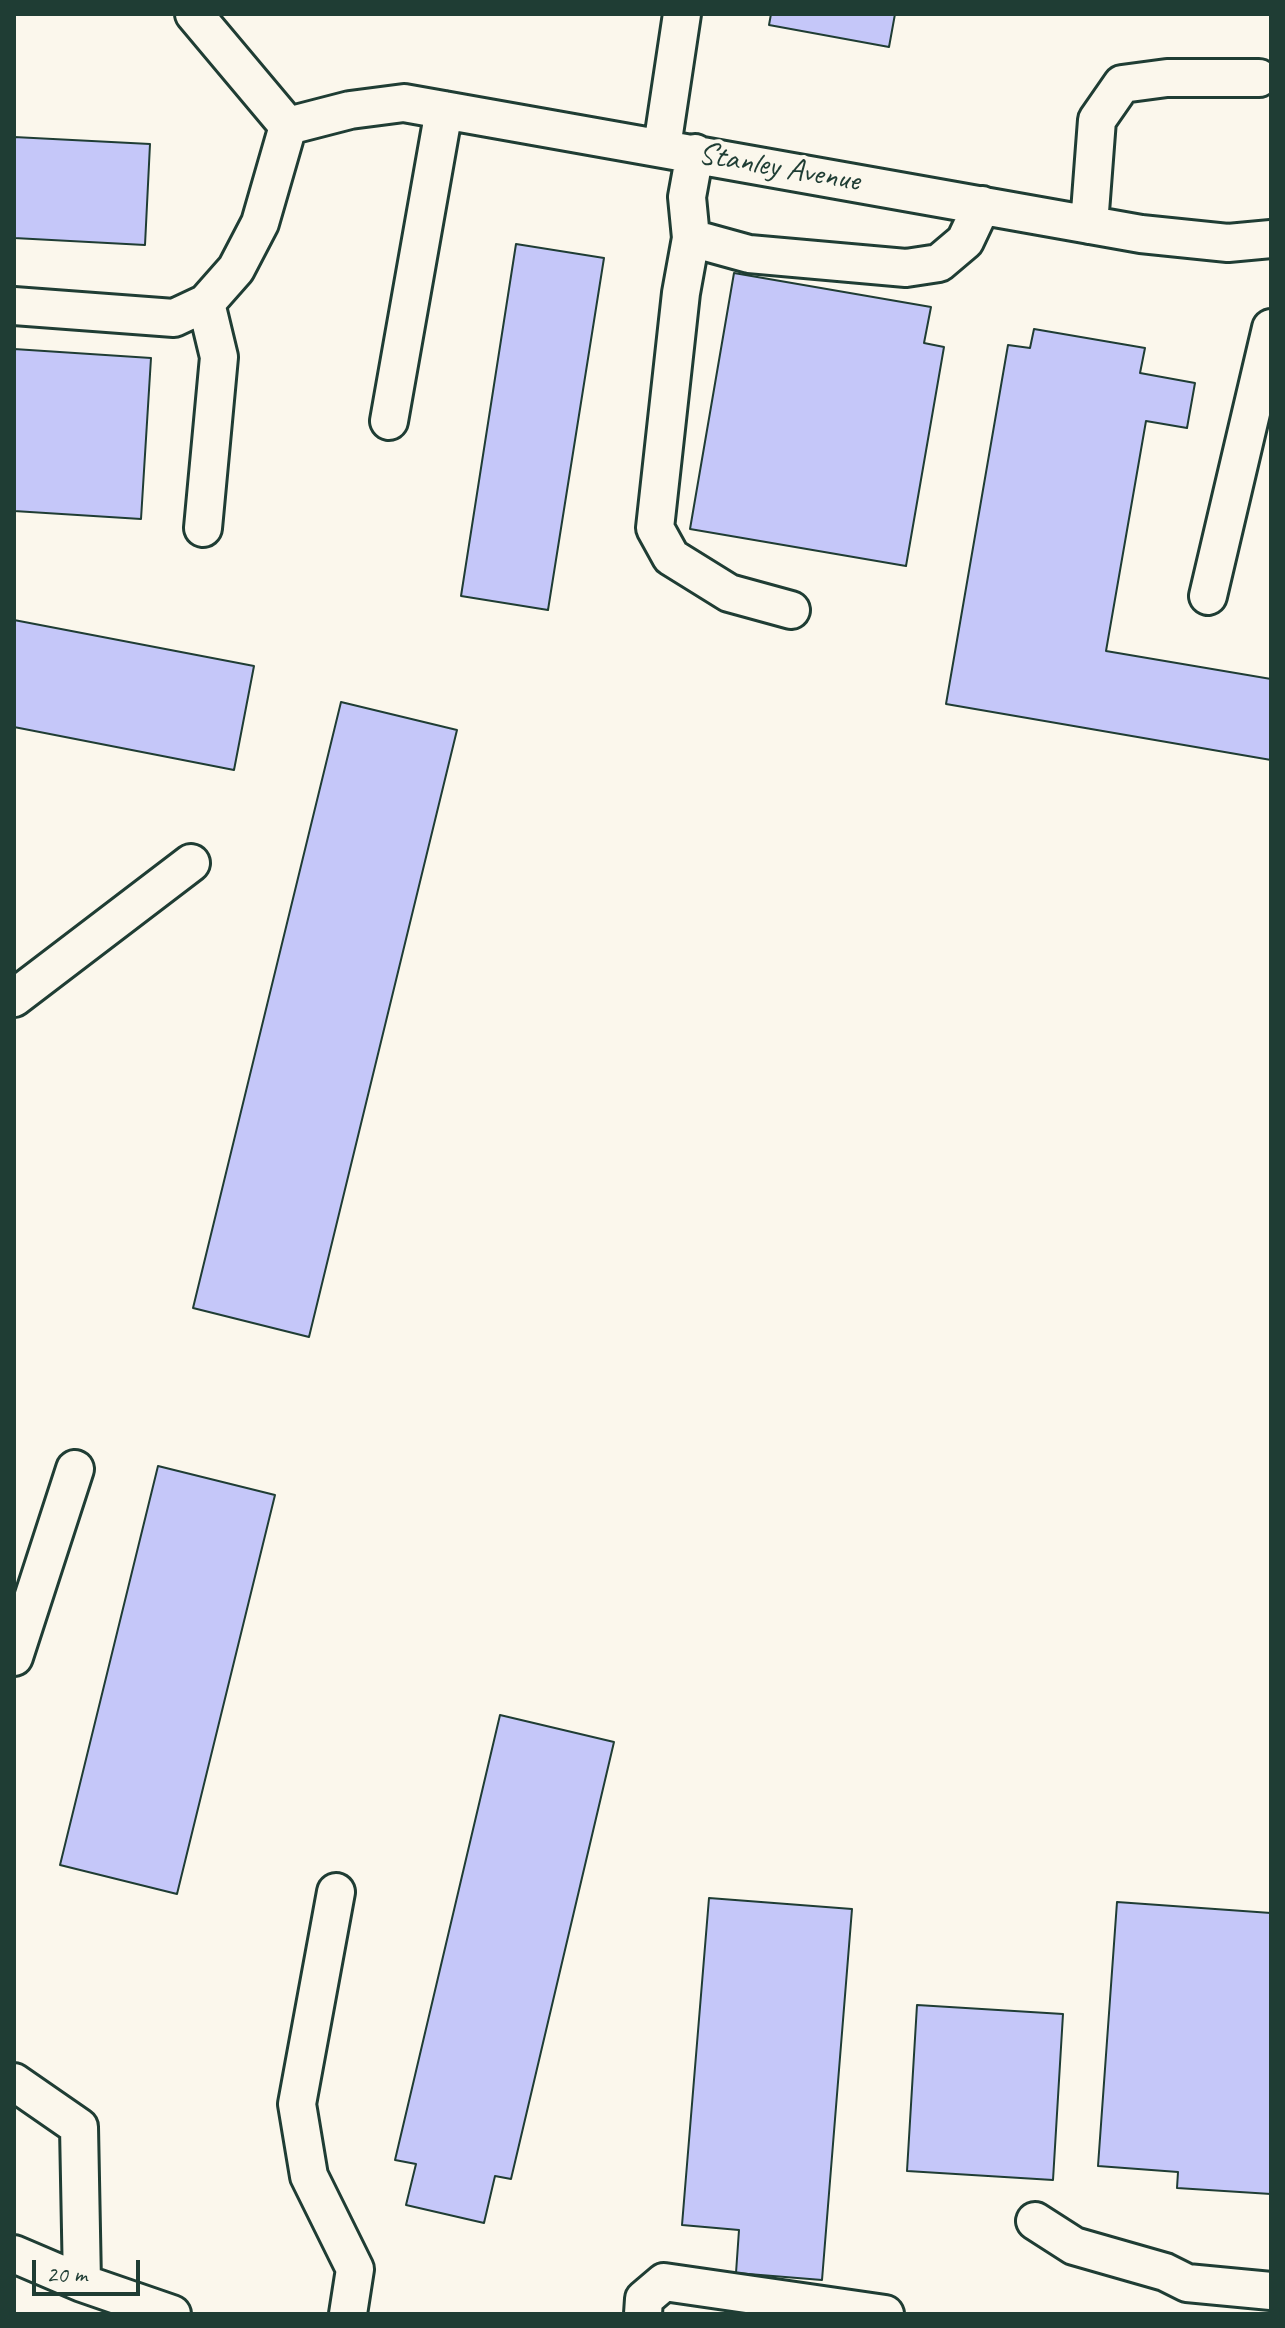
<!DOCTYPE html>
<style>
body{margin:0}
#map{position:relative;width:1285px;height:2328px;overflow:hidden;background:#fbf7ec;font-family:Caveat,sans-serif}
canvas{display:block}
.frame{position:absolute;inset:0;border:16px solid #1f3d34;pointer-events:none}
.scale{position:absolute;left:32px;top:2260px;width:108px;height:36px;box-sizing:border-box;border:4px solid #1f3d34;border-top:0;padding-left:10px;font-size:24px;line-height:28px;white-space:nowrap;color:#1f3d34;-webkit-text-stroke:6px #fbf7ec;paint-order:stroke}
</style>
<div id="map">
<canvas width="1285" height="2328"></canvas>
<div class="frame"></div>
<div class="scale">20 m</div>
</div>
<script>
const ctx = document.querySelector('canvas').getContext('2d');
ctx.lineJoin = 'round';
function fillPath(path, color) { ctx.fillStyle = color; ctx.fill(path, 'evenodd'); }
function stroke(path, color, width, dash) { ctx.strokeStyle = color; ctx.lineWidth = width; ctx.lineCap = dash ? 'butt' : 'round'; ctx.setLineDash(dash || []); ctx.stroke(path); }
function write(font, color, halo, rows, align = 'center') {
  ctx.font = font + ' Caveat,sans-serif'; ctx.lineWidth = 8; ctx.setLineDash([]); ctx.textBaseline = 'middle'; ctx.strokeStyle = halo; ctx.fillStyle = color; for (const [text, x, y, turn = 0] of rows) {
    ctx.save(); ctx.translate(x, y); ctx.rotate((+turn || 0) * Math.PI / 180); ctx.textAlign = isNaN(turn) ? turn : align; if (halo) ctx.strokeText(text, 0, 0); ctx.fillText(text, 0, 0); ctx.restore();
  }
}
const building = new Path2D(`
 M771,14H895L889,47L769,25Z
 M14,137L150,144L145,245L14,238Z
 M516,244L604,258L548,610L461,596Z
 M734,273L931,307L924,343L944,347L906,566L690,529Z
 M1034,329L1145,348L1140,373L1195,383L1187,428L1146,421L1106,651L1271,679V760L946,704L1008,345L1030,348Z
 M14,349L151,358L141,519L14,511Z
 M14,620L254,666L234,770L14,727Z
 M341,702L457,730L309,1337L193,1308Z
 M158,1466L275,1495L177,1894L60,1865Z
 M500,1715L614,1742L511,2179L495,2176L484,2223L406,2205L416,2164L395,2160Z
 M709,1898L852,1909L822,2280L736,2273L739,2230L682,2225Z
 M1117,1902L1271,1913V2194L1177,2188L1178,2172L1098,2166Z
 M917,2005L1063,2014L1053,2180L907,2171Z`);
fillPath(building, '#c5c7f9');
stroke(building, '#1f3d34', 2);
const minor = new Path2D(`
 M194,14L288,126
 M288,126L350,110L404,103L1141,234L1228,243L1271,239
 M662,147L682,14
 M695,153L687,197L691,238L749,254L906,268L939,263L965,241L982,205
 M1089,225L1097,120L1122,84L1167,78H1259
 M691,238L681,293L655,528L671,557L729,593L791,610
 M14,306L174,318L206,303L236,269L260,223L288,126
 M389,421L444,110
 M203,528L219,357L206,303
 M1208,596L1271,328
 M14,998L191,863
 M14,1657L75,1469
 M336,1892L297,2104L309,2176L355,2269L348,2314
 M14,2082L79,2127L82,2283
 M1035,2221L1074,2246L1165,2272L1187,2283L1271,2291
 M14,2254L82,2283L172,2314
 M643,2314L644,2299L664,2282L885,2314`);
stroke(minor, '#1f3d34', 42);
stroke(minor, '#fbf7ec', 36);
write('32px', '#1f3d34', '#fbf7ec', [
 ["Stanley Avenue",779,168,10]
]);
</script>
